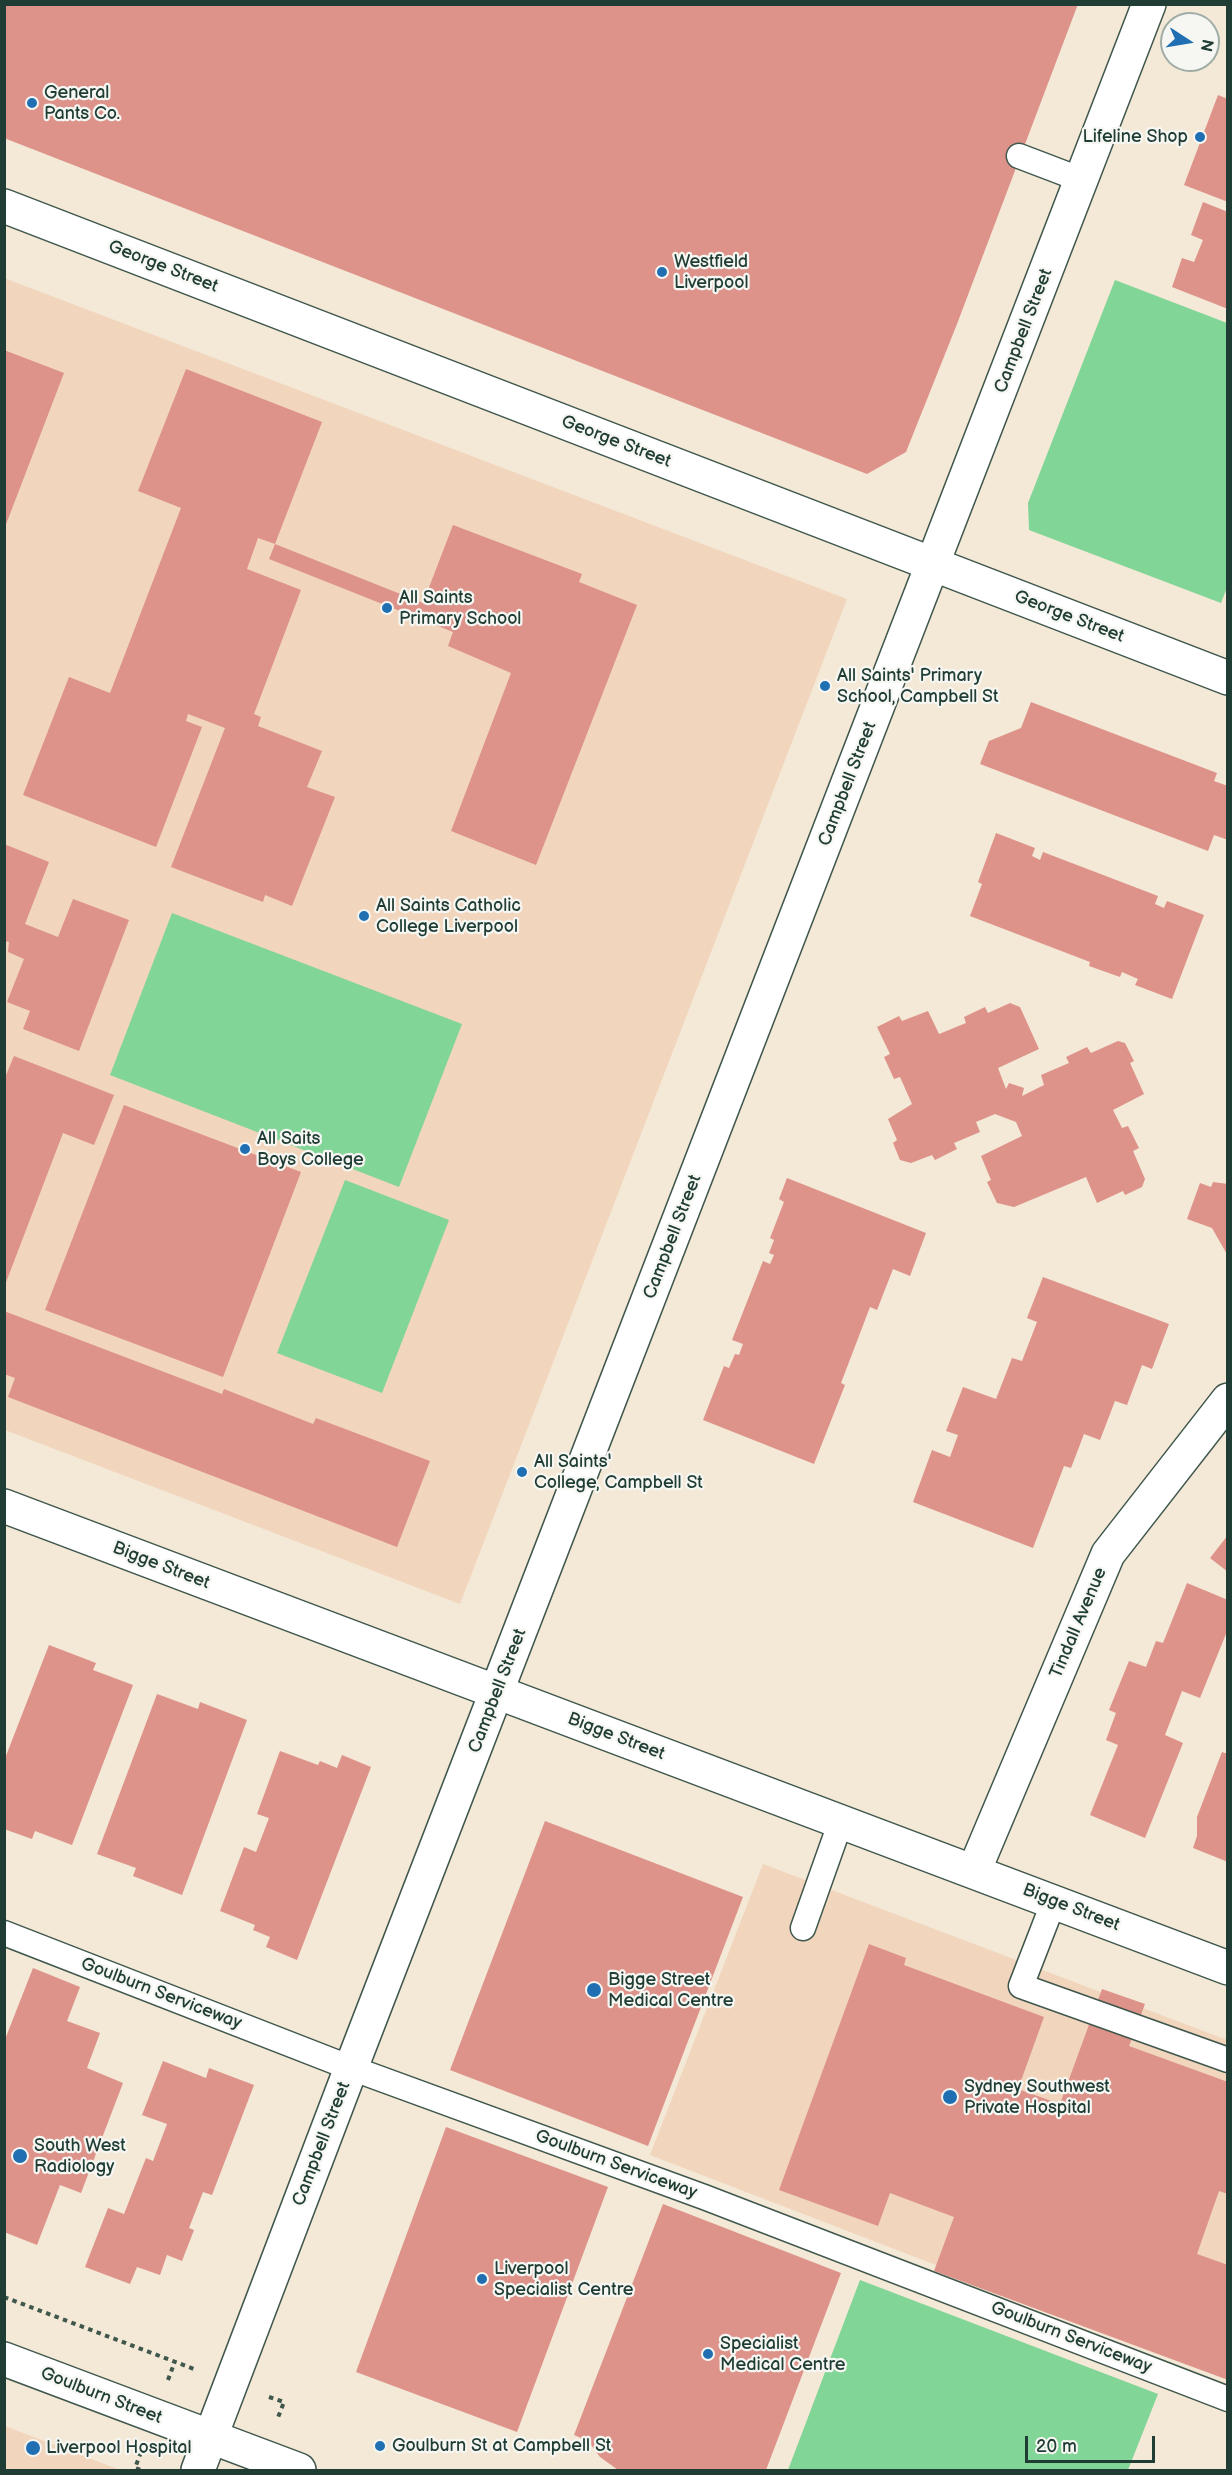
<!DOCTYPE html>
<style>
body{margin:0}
#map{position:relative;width:1232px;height:2475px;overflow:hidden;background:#f4e8d6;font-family:"Balsamiq Sans",sans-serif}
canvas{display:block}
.frame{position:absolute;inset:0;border:6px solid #1f3d34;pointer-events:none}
.north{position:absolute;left:1160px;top:12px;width:60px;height:60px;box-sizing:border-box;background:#f6f6f2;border:2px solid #a0aca6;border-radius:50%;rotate:102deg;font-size:16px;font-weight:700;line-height:24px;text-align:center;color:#1f3d34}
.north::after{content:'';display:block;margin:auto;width:21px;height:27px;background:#1f6fb2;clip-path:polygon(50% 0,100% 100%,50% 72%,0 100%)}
.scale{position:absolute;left:1025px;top:2436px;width:130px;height:27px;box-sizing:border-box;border:3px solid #1f3d34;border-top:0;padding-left:8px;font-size:18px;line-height:21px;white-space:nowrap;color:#1f3d34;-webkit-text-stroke:4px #f6f6f2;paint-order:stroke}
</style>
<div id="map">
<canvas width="1232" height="2475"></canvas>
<div class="frame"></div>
<div class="north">N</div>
<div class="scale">20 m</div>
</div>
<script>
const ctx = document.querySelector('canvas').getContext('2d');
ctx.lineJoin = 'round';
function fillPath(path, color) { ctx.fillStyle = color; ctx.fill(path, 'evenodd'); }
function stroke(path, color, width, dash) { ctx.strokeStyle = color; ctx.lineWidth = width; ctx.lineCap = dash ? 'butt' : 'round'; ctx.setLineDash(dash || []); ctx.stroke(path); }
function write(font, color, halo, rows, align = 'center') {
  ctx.font = font + ' "Balsamiq Sans",sans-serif'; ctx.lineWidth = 4.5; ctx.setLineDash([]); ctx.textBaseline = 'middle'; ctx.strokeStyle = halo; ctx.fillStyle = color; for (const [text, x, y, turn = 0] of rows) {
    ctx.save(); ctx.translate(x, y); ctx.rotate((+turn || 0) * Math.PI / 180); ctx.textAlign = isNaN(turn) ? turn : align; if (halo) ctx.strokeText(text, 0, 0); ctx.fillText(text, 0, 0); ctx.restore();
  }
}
fillPath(new Path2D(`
 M4,278L847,599L460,1604L5,1430Z
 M763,1864L1227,2040V2377L650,2155Z
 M4,2426H5L120,2470H5Z`), '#f1d5bd');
fillPath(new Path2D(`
 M1115,280L1227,323L1228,585L1221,603L1029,530L1028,503Z
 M172,913L462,1024L399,1187L110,1075Z
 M345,1180L449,1220L382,1393L277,1353Z
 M860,2280L1158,2394L1128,2470H788Z`), '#81d597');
fillPath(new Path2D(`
 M4,4H1078L957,324L906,452L867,474L4,138Z
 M1218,95L1228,99V202L1184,185Z
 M1203,202L1228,212V309L1172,287L1182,258L1194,262L1203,240L1191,235Z
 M4,350L64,373L5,527H4Z
 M186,369L322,422L275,544L423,603L453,525L582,574L579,582L637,605L536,865L451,831L511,673L448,646L453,632L269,559L275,544L258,538L247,569L301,590L254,714L261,717L258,726L322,751L307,787L335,797L292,906L265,895L263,902L171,867L225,728L188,714L186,721L202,727L156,847L23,795L69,677L110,693L181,508L138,491Z
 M1031,702L1217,773L1214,781L1228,786V840L1214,835L1208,851L980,764L989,741L1021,728Z
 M996,833L1035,848L1032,856L1040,860L1043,852L1158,896L1155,904L1164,908L1167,901L1204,915L1172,999L1135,985L1138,979L1122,972L1120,977L1089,966L1090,962L970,916L982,884L978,882Z
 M4,844L49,862L25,924L58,937L73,899L129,920L79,1051L23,1029L30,1011L7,1002L24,959L8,952L9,942L4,941Z
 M1010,1003L1020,1007L1039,1049L998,1068L1006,1089L1009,1083L1024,1088L1022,1096L1044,1085L1041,1075L1069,1063L1066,1057L1087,1047L1091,1053L1118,1041L1125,1043L1134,1061L1130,1063L1144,1094L1113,1110L1122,1128L1128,1126L1139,1148L1133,1151L1145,1179L1142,1187L1125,1195L1123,1191L1097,1203L1086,1177L1014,1207L997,1203L987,1182L991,1180L981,1156L1022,1136L1016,1122L995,1114L976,1122L980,1132L954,1143L957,1149L935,1160L932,1155L911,1163L900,1160L893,1143L897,1140L888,1119L912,1104L900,1077L894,1079L884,1057L890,1054L877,1027L899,1016L902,1021L928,1011L939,1034L966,1023L964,1017L985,1007L988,1013Z
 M14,1056L114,1095L94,1145L63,1133L5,1285L4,1080Z
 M124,1105L301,1172L223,1377L45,1310Z
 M787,1178L926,1233L910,1276L893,1269L877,1310L870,1307L841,1383L845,1385L814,1464L703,1420L724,1366L729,1368L735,1354L739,1355L743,1344L732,1340L763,1261L770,1264L774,1255L769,1253L774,1240L770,1238L784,1202L779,1199Z
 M1213,1182L1228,1184V1256L1212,1228L1187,1219L1200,1183L1211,1187Z
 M1043,1277L1169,1324L1152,1369L1142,1365L1127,1405L1115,1401L1100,1440L1084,1434L1071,1468L1064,1466L1033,1548L913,1502L932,1450L950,1457L958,1435L946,1431L963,1387L996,1399L1012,1358L1022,1361L1037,1322L1027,1318Z
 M4,1311L222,1394L224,1389L313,1424L316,1418L430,1461L397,1547L8,1397L15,1378L4,1374Z
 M1228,1535V1572L1210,1558Z
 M1187,1583L1228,1600V1629L1200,1698L1182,1691L1165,1735L1183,1743L1145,1838L1090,1815L1118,1745L1106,1740L1116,1713L1109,1710L1129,1661L1146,1667L1156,1641L1163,1643Z
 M49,1645L96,1663L93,1670L133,1685L72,1845L35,1831L32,1839L4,1829V1761Z
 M157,1694L198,1709L200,1702L247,1720L182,1895L133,1876L136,1868L97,1854Z
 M280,1751L318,1765L320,1761L337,1768L342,1755L371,1767L297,1960L266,1947L270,1937L253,1930L255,1925L220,1911L244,1847L256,1852L269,1818L257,1814Z
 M1222,1752L1228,1754V1862L1193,1848L1197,1836V1817Z
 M545,1821L743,1897L648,2146L450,2070Z
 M869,1944L906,1958L904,1965L1044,2017L1018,2089L1060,2104L1102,1989L1145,2004L1129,2046L1228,2082V2194L1219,2191L1197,2254L1228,2265V2380L934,2271L954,2217L890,2193L878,2226L779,2190Z
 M33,1968L80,1987L67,2021L100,2033L87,2068L123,2083L81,2193L60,2185L37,2245L4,2232V2042Z
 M163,2061L206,2078L209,2068L254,2085L212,2195L203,2192L189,2228L194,2230L182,2261L167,2255L160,2275L137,2267L130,2284L85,2267L108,2208L124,2214L146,2158L153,2161L167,2124L142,2115Z
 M446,2127L608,2187L517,2432L356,2372Z
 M663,2204L841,2273L766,2470H618L600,2457L588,2441L574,2435Z`), '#dd938a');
const service = new Path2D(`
 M1019,156L1082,180
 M1054,1901L1021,1986L1228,2060
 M803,1928L841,1821
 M4,1933L351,2068L704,2197L1228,2399`);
const minor = new Path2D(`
 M4,206L1228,678
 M974,1871L1108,1554L1228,1400
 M4,2359L299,2470
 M198,2470L351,2068L1149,4`);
const tertiary = new Path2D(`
 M4,1506L1228,1968`);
stroke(service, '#3f574c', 27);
stroke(minor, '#3f574c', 36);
stroke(tertiary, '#3f574c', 36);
stroke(new Path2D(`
 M4,2297L194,2369
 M168,2380L175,2361
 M269,2397L284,2402L277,2420
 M141,2452L135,2468L141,2470`), '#3f574c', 4, [4.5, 4.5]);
stroke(service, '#fff', 24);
stroke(minor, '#fff', 33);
stroke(tertiary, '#fff', 33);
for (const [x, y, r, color] of [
 [32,103,6,"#1f6fb2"],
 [1200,137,6,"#1f6fb2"],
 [662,272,6,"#1f6fb2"],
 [387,608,6,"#1f6fb2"],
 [825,686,6,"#1f6fb2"],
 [364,916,6,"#1f6fb2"],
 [245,1149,6,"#1f6fb2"],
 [522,1472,6,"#1f6fb2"],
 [594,1990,8,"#1f6fb2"],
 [950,2097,8,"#1f6fb2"],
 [20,2156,8,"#1f6fb2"],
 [482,2279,6,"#1f6fb2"],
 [708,2354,6,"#1f6fb2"],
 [380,2446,6,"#1f6fb2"],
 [33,2448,8,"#1f6fb2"]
]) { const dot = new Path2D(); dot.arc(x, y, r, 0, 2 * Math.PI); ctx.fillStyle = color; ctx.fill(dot); stroke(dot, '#f6f6f2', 2); }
write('18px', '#1f3d34', '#f6f6f2', [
 ["General",44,93],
 ["Pants Co.",44,114],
 ["Lifeline Shop",1188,137,"right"],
 ["Westfield",674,262],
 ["Liverpool",674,283],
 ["All Saints",399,598],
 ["Primary School",399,619],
 ["All Saints' Primary",837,676],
 ["School, Campbell St",837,697],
 ["All Saints Catholic",376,906],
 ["College Liverpool",376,927],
 ["All Saits",257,1139],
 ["Boys College",257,1160],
 ["All Saints'",534,1462],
 ["College, Campbell St",534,1483],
 ["Bigge Street",608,1980],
 ["Medical Centre",608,2001],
 ["Sydney Southwest",964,2087],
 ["Private Hospital",964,2108],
 ["South West",34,2146],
 ["Radiology",34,2167],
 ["Liverpool",494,2269],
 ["Specialist Centre",494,2290],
 ["Specialist",720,2344],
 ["Medical Centre",720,2365],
 ["Goulburn St at Campbell St",392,2446],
 ["Liverpool Hospital",46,2448]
], 'left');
write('18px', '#1f3d34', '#f6f6f2', [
 ["George Street",163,267,21],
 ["Campbell Street",1024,331,-69],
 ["George Street",616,442,21],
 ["George Street",1069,617,21],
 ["Campbell Street",848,784,-69],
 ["Campbell Street",673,1237,-69],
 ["Bigge Street",161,1566,21],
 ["Tindall Avenue",1079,1623,-67],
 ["Campbell Street",498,1691,-69],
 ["Bigge Street",616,1737,21],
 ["Bigge Street",1071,1908,21],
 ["Goulburn Serviceway",161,1994,21],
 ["Campbell Street",322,2144,-69],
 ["Goulburn Serviceway",616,2165,20],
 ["Goulburn Serviceway",1071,2338,21],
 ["Goulburn Street",101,2396,21]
]);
</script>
